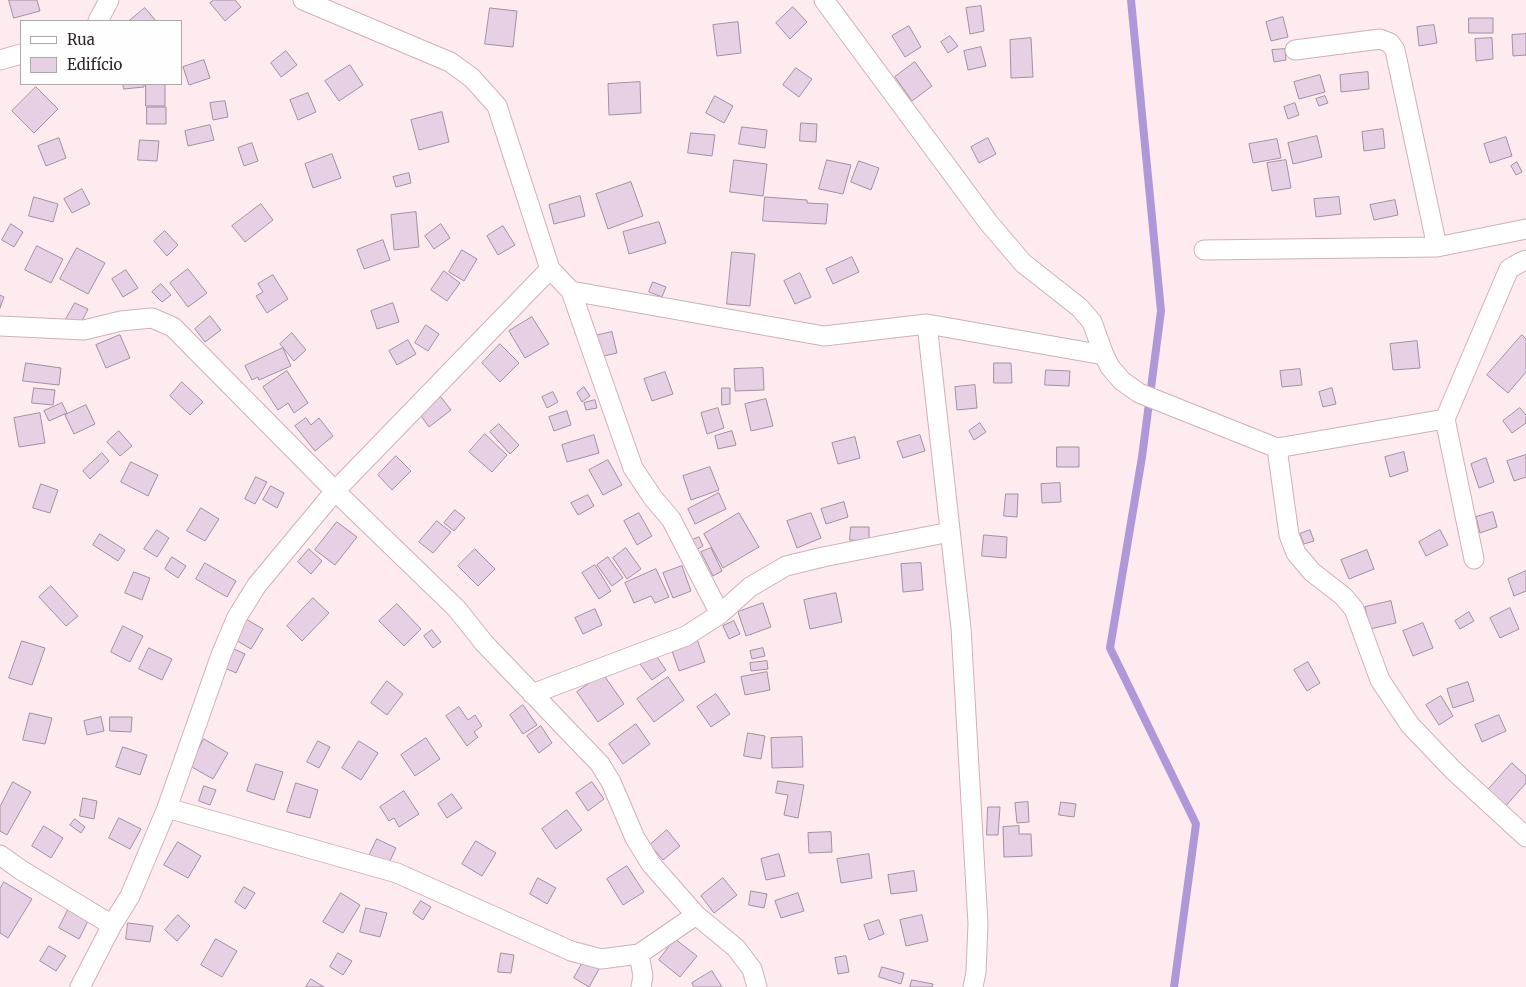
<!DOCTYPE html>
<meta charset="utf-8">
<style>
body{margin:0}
#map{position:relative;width:1526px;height:987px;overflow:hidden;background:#feebef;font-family:Merriweather,serif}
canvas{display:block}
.legend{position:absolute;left:20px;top:20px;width:162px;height:65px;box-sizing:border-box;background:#fefefe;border:1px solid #aca8a9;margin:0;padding:6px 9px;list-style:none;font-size:15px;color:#322629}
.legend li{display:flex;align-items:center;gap:10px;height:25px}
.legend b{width:25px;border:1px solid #aca8a9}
</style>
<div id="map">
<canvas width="1526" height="987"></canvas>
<ul class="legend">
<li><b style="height:6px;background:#fff"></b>Rua</li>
<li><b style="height:14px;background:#e7d0e3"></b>Edifício</li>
</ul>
</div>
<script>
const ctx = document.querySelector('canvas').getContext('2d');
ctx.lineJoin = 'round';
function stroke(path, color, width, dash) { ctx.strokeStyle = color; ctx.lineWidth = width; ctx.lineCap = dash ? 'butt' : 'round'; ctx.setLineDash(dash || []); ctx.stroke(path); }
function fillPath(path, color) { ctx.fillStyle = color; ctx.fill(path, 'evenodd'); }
stroke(new Path2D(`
 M1131,0L1161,311L1142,457L1110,648L1196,824L1174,987`), '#ae98d8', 8);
const building = new Path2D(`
 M9,0H37L40,11L14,18Z
 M214,0H235L241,7L225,21L210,3Z
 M981,6L984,31L970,34L966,8Z
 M793,7L807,22L790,39L776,23Z
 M145,8L156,21H129Z
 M490,8L517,11L513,47L485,44Z
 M1283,17L1288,37L1271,41L1266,22Z
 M1469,18H1493V33H1469Z
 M738,22L741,53L717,56L713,25Z
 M1434,25L1437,43L1419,46L1417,27Z
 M909,26L921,47L905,57L892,36Z
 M1526,34V55L1513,56L1512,35Z
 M950,36L958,46L948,53L941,42Z
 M1031,38L1033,77L1011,78L1010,40Z
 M1492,38L1493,59L1476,61L1475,39Z
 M981,47L986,66L968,70L964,51Z
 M1285,49L1286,60L1274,62L1272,50Z
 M286,51L297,65L281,77L271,63Z
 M204,60L210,78L189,85L183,67Z
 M915,62L932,86L912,101L895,77Z
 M350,65L363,85L339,101L325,81Z
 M796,68L812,79L799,97L783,85Z
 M1368,72L1369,89L1341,92L1340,75Z
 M1320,75L1325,92L1299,99L1294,82Z
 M640,82L641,113L609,115L608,84Z
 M123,84H144V87L124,89Z
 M146,84H165V106H146Z
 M36,87L58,109L34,133L12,111Z
 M308,93L316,112L298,120L290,100Z
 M715,96L733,106L724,123L706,113Z
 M1325,96L1328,103L1319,106L1316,99Z
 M225,101L228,117L213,120L210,103Z
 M1295,103L1299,115L1288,119L1284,107Z
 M147,107H166V124H147Z
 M442,112L449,142L419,150L411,120Z
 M801,123L817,124L816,142L800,141Z
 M210,125L214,140L188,146L185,131Z
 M742,127L767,130L765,148L739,144Z
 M1383,129L1385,148L1364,151L1362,132Z
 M691,133L715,135L712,156L688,153Z
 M1317,136L1322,157L1293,164L1288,143Z
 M1506,137L1512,156L1490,163L1484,144Z
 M59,138L66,158L46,166L38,146Z
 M988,138L996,154L979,163L971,147Z
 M1277,139L1281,158L1253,163L1249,144Z
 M140,140L159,141L157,161L138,160Z
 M252,143L258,161L244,166L238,148Z
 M332,154L341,178L313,188L305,164Z
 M734,160L767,164L763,196L730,192Z
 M827,160L851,165L843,194L819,189Z
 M1286,160L1291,188L1272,191L1267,163Z
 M859,161L879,168L871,190L851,182Z
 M1517,162L1522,172L1516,175L1511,166Z
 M409,173L411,183L396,187L393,177Z
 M631,182L643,216L608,229L596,194Z
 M82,189L90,204L72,213L64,199Z
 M580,196L585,216L554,224L549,205Z
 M34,197L58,204L53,222L29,216Z
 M765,197L807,200V203L828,204L826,224L763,221Z
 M1339,197L1341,214L1316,217L1314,199Z
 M1395,200L1398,215L1374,220L1370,205Z
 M261,204L273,220L245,242L232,226Z
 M416,212L419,247L394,250L391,215Z
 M659,222L666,243L629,254L623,232Z
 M11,224L23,232L14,247L2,240Z
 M441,224L450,238L434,249L425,236Z
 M503,226L515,245L498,255L487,236Z
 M165,231L178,245L167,256L154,241Z
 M383,240L390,260L364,269L357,250Z
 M37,246L63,259L51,283L25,270Z
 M77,248L105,263L88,294L60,279Z
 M462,250L477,259L464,281L449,272Z
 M732,252L755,254L750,306L727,304Z
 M852,257L859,272L833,284L826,269Z
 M188,269L207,293L188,307L170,283Z
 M126,270L138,288L123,297L112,279Z
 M444,271L460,283L447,301L431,290Z
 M800,273L811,297L795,304L784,281Z
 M273,275L288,299L267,313L256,296L263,292L258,284Z
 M653,282L666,287L662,297L649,292Z
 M161,284L171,295L162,302L152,292Z
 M0,295L4,297L0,308Z
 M75,303L88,309L80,325L66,319Z
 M393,303L399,322L377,329L371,311Z
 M210,316L221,330L205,342L195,329Z
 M532,317L549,344L525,358L509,331Z
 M426,325L439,334L428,351L415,343Z
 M612,332L617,353L595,358L590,337Z
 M292,333L306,350L294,361L280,344Z
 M120,335L130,358L106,368L96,345Z
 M1522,335L1526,339V372L1508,393L1487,375Z
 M408,340L416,354L397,365L389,351Z
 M1417,341L1420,368L1393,370L1390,344Z
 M500,344L519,363L500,382L482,363Z
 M283,348L291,366L259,380L258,377L252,380L245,366Z
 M26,363L61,368L59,385L23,381Z
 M994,363H1011L1012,383H994Z
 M763,368L764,390L735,391L734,369Z
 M1300,369L1302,385L1282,387L1280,371Z
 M1046,370L1070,371L1069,386L1045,385Z
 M287,371L308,403L294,413L288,403L278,410L263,387Z
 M665,372L673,394L652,401L644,379Z
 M182,382L203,402L190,415L170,396Z
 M975,385L977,408L957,410L955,387Z
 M584,387L590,396L582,402L577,393Z
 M34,388L55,390L53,405L32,403Z
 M722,388H730V404L722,405Z
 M1332,388L1336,404L1323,407L1319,392Z
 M553,392L558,402L547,408L542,397Z
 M440,396L451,410L429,427L419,413Z
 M766,399L773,426L751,431L745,404Z
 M595,400L597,408L586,410L584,403Z
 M62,403L67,413L49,421L44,411Z
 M86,405L95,424L74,434L65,415Z
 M718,408L724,428L707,434L701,413Z
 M1520,408L1526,415V423L1512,433L1503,421Z
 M567,411L571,425L554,431L549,417Z
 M40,413L45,443L19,447L14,418Z
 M306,418L311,425L319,418L333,436L315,451L295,426Z
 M980,423L986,432L974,440L969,431Z
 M499,424L519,445L510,454L490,432Z
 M119,431L132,446L120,456L107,442Z
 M732,431L736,445L718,449L715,436Z
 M485,434L507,455L492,472L469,452Z
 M594,435L599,453L567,462L562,445Z
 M920,435L925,451L903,458L897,442Z
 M855,437L860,458L838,464L832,443Z
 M1057,447H1079V467H1057Z
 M1404,452L1408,471L1390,477L1385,457Z
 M102,453L109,461L90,479L83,471Z
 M1526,455V477L1514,481L1507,461Z
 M396,456L411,471L392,490L378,475Z
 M1486,458L1494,482L1479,488L1471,464Z
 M608,460L622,485L603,495L589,470Z
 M131,462L158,475L148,496L121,482Z
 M710,467L719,490L691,500L683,476Z
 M256,477L267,482L255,504L245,499Z
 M1060,483L1061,502L1042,503L1041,484Z
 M41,484L58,490L50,513L33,508Z
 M271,486L284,493L277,508L263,500Z
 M719,493L726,509L695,524L688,509Z
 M1006,494H1018L1017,517L1004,516Z
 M588,495L594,506L578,515L571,503Z
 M844,502L848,517L826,524L821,509Z
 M201,508L219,519L205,541L187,531Z
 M455,510L465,518L454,531L444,523Z
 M1493,512L1497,527L1480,533L1476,517Z
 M639,513L652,536L637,545L624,521Z
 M739,513L759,547L723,568L704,534Z
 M811,513L821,538L797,548L787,521Z
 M437,521L451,532L433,553L419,542Z
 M337,522L357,537L335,565L315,550Z
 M851,527H869V541L850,540Z
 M157,530L169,538L157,557L144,549Z
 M1310,530L1314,541L1304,544L1300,534Z
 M1440,530L1448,545L1426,556L1419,542Z
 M100,534L125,550L118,561L93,545Z
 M984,535L1007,537L1006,558L982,556Z
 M699,537L703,546L691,553L686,543Z
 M626,548L641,569L627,579L613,558Z
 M711,548L722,571L713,576L701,552Z
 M309,549L322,561L311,574L298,562Z
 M475,549L495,569L478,586L458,566Z
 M1367,550L1374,569L1349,579L1341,560Z
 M172,557L186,566L178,578L165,569Z
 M608,557L623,578L612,586L597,565Z
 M205,563L236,581L227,597L196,579Z
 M921,563L923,590L903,592L901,564Z
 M595,565L611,591L599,599L582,573Z
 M682,566L691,591L673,598L663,573Z
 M656,569L669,597L655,603L651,596L634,603L625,583Z
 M1526,571V591L1514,596L1508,579Z
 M134,572L150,578L142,600L125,593Z
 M51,586L78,616L66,626L39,597Z
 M836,593L842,622L810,629L804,600Z
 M313,598L329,613L302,641L287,626Z
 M1391,601L1396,623L1370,629L1365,607Z
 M763,603L771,627L746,636L738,612Z
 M397,604L421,629L404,646L379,621Z
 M1510,608L1519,629L1500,638L1490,618Z
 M595,609L602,625L583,634L575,618Z
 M1469,612L1474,621L1460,629L1455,621Z
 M246,619L263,629L251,649L234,639Z
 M734,621L740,634L729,639L723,626Z
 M1423,623L1433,648L1413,656L1403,631Z
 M123,626L143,636L130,662L111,652Z
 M432,630L441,642L433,648L424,636Z
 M697,639L705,662L679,671L671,648Z
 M22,641L45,648L32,685L9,678Z
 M149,648L172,659L162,680L139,669Z
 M232,648L245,654L236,673L223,667Z
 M763,648L765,656L752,659L750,651Z
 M655,654L666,670L652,680L640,664Z
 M767,661L768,669L751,671L750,663Z
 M1308,662L1320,683L1307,691L1294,670Z
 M767,672L770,690L745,695L741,677Z
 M603,674L624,704L598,722L577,692Z
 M668,677L684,700L654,722L637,699Z
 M387,681L403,694L387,715L371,703Z
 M1468,682L1474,701L1453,708L1447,689Z
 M716,694L730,714L711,727L697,707Z
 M1441,696L1453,716L1439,725L1426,705Z
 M523,705L537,725L523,734L510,715Z
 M459,707L468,720L475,715L482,726L474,732L478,737L467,746L446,716Z
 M30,713L52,718L45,744L23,740Z
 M1499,715L1506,731L1482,742L1475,725Z
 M101,717L104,731L87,735L84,721Z
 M110,717H132L131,732L110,731Z
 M636,724L650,744L623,764L609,744Z
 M541,726L552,743L539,753L527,736Z
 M748,733L765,736L761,759L744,756Z
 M802,737L803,767L772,768L771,738Z
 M426,738L440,759L415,776L401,755Z
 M204,739L228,753L213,779L190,766Z
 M318,741L330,747L319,768L307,762Z
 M359,741L378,753L361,780L342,768Z
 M123,747L147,755L140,775L116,767Z
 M1512,763L1526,776V783L1504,808L1486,792Z
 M256,764L283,772L274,800L247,791Z
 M778,781L804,785L798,818L784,815L788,795L776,793Z
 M13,782L31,792L7,835L0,831V807Z
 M592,782L604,799L588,811L576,793Z
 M296,783L318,790L310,818L287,812Z
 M204,786L216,790L210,805L199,801Z
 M404,791L419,814L399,827L394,818L389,821L380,807Z
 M452,794L462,808L447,818L438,804Z
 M83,798L97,801L94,819L80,816Z
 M1028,802L1029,822L1017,823L1015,803Z
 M1061,802L1076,804L1074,817L1059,815Z
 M988,807H1000L998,835H987Z
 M567,810L582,830L556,849L542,829Z
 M119,818L141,829L130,849L109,838Z
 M75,819L85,827L81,833L70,825Z
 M44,826L63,838L51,858L32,846Z
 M1019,826V834H1031L1032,856L1004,857L1003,827Z
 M667,830L680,846L663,860L650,845Z
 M831,832L832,852L809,853L808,833Z
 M377,839L396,848L388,865L369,856Z
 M476,841L496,853L482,876L462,864Z
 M178,842L201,856L188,878L164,865Z
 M779,854L785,876L766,880L761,859Z
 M869,854L872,878L841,883L837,859Z
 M627,866L644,892L623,905L607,879Z
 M914,871L917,891L891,894L888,875Z
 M538,878L556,888L547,904L530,894Z
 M723,878L737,895L714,913L701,896Z
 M4,882L32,899L8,938L0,933V889Z
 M244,887L255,893L245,909L235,902Z
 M751,891L767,894L764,908L749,905Z
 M341,893L360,905L343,933L323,922Z
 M798,893L804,911L781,918L775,901Z
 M421,901L431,907L423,920L413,913Z
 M69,908L89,919L79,939L59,928Z
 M366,908L387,913L380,937L360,932Z
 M178,915L190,926L177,941L165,930Z
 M922,915L928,941L906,946L900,920Z
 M879,920L884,934L869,940L864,925Z
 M128,923L153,926L150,942L126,939Z
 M216,939L237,951L222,977L201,965Z
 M675,939L697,956L680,977L659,960Z
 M49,946L66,956L56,971L40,961Z
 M338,953L352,961L343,975L330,967Z
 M501,953L514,955L511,973L498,972Z
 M846,956L849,972L838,974L835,958Z
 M584,960L599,969L589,987L574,978Z
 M882,967L904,973L901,984L879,977Z
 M712,971L722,987H694L692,983Z
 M311,979L324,987H306Z
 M912,980L933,984L932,987H910Z`);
fillPath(building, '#e7d0e3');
stroke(building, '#a48fa0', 1);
const street = new Path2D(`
 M303,0L450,62L472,78L497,106L550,269L571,291L633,468L653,498L671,519L720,614
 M824,0L988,222L1023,263L1080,308L1092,322L1104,355L1110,367L1122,381L1139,393L1277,448L1289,535L1296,553L1312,572L1343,596L1354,609L1380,680L1410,725L1453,770L1526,837
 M98,21L109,0
 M1295,50L1380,39L1390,43L1395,50L1437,247
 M0,60L21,54
 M1204,250L1437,247L1526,229
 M571,291L824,336L927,324L1104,355
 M927,324L961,628L978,924L976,972L973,987
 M0,326L84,330L121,321L152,318L173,327L335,491L457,609L484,643L600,764L611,782L635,838L651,864L696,915L736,948L752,969L757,987
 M1277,448L1445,419
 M1474,559L1445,419L1509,269L1521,262L1526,260
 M532,694L686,636L720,614L750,587L786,566L823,557L950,532
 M167,808L397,873L571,951L601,959L639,954L696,915
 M0,855L21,870L112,925
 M639,954L643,976L641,987
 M80,987L112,925L130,896L167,808L221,655L237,617L257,585L335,491L550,269`);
stroke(street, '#cfb1b8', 21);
stroke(street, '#fff', 19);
</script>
